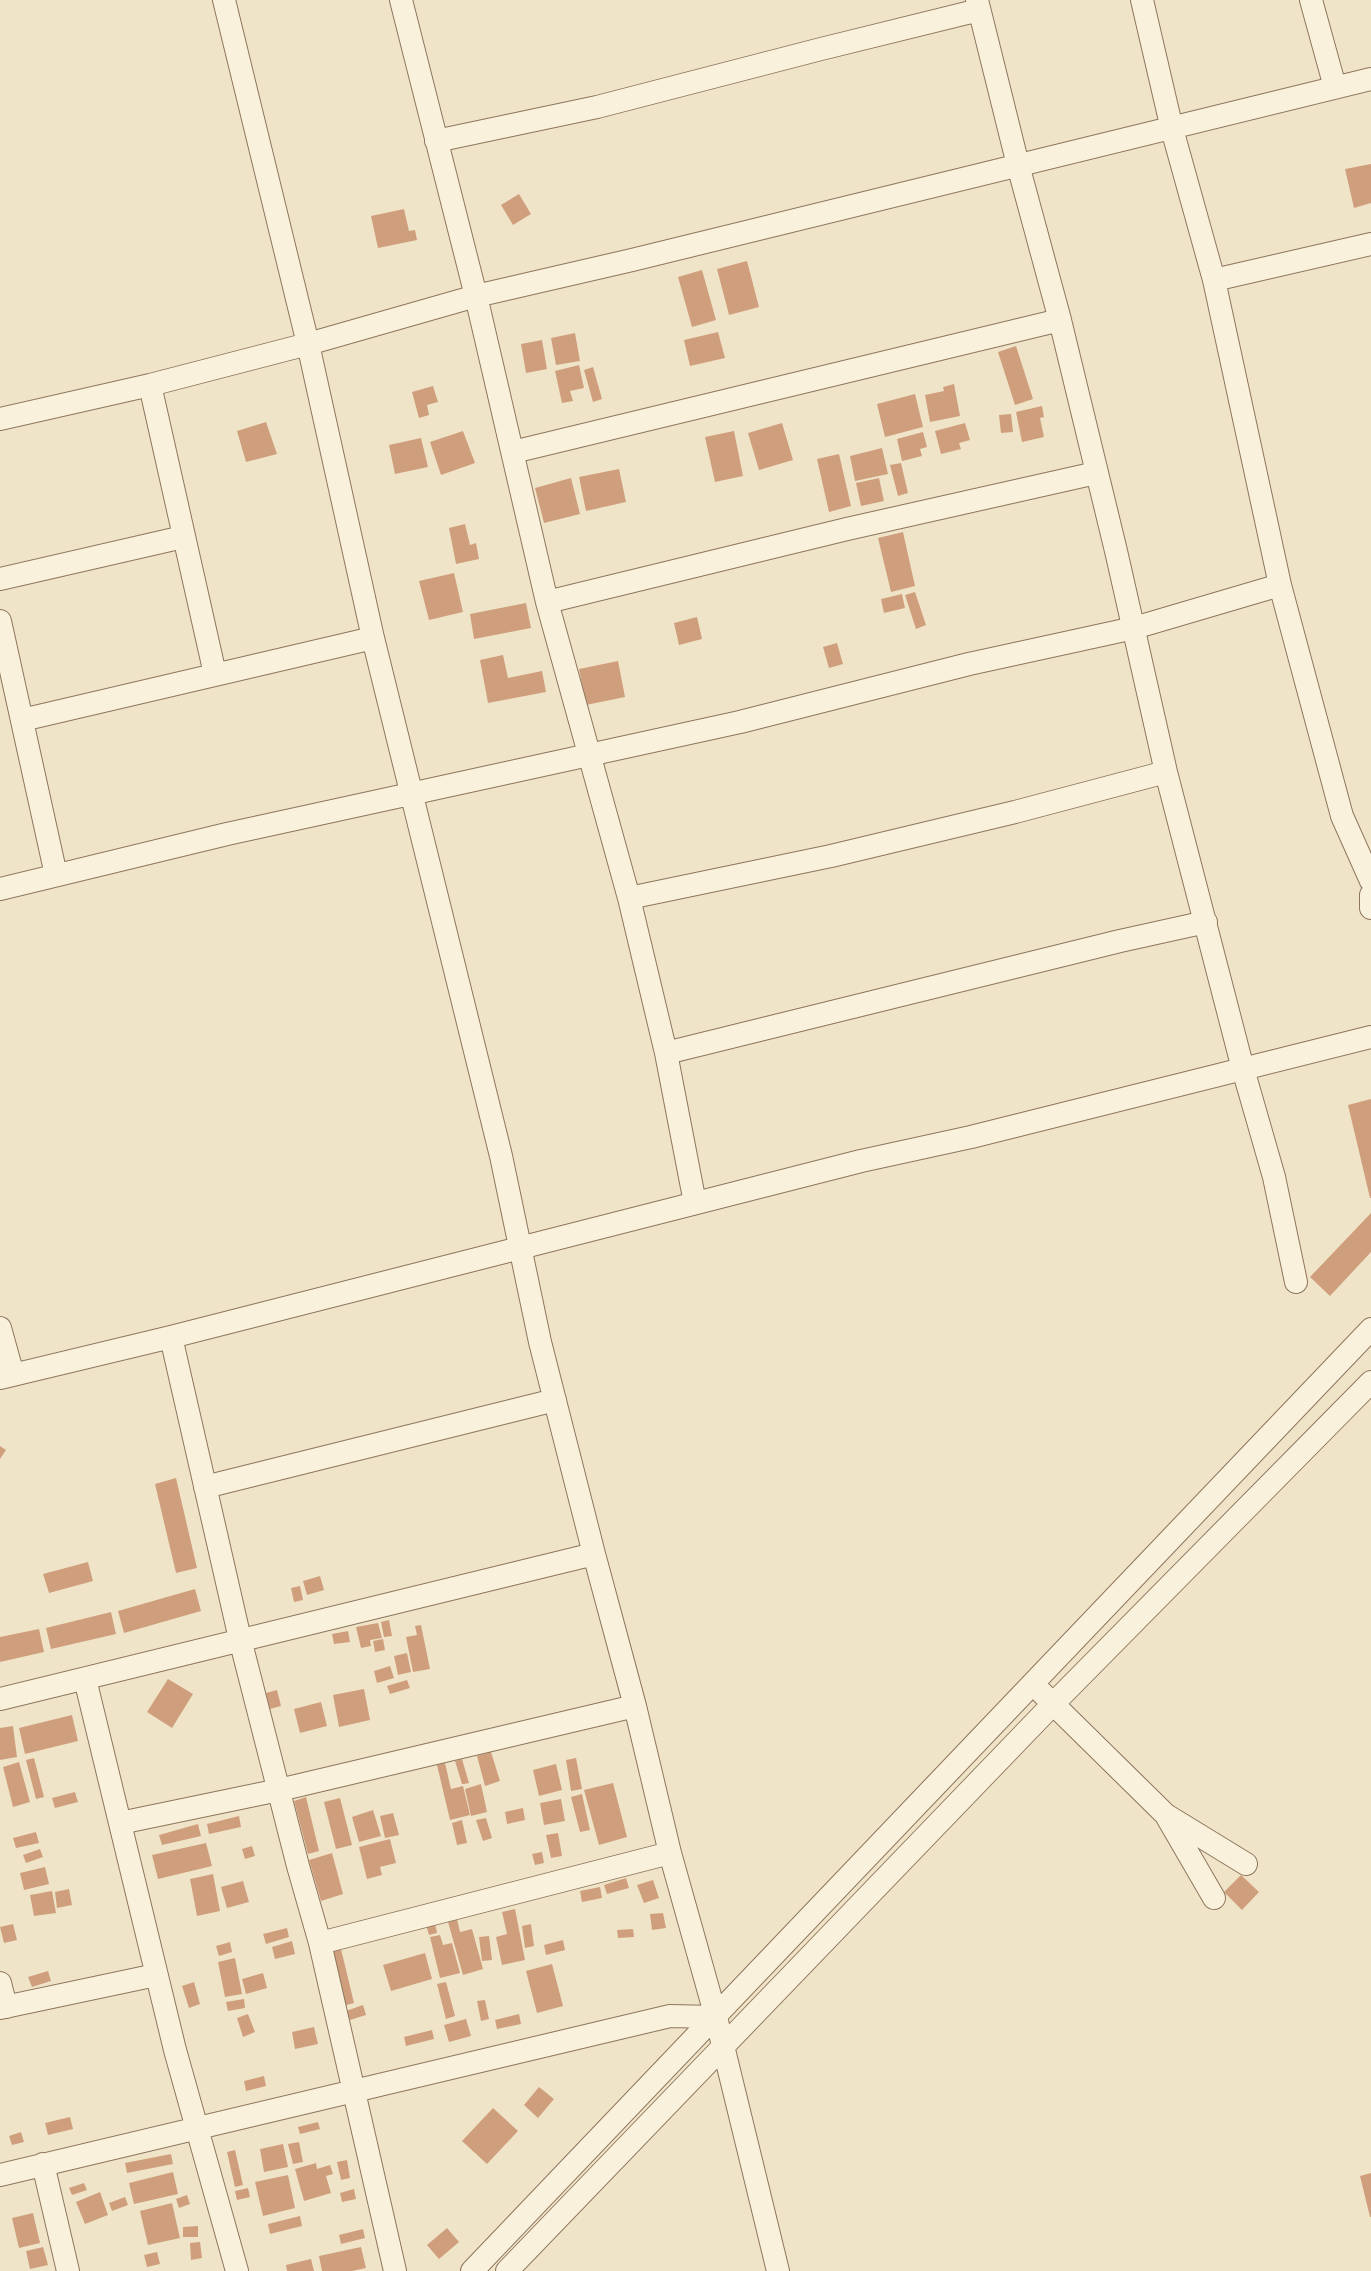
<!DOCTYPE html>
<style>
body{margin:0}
canvas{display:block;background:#f0e4c8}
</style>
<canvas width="1371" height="2271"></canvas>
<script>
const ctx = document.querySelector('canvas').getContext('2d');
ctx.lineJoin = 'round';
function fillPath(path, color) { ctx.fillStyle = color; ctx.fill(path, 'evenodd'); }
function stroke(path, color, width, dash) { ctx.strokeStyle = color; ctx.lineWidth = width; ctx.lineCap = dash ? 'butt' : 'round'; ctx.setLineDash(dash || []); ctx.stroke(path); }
fillPath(new Path2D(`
 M1371,164V203L1354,208L1345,169Z
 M519,194L531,214L513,225L501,205Z
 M404,209L409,231L415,230L417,240L378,248L371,216Z
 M747,261L759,307L729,315L717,269Z
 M702,270L716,320L692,327L678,277Z
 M718,332L725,358L690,366L684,340Z
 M575,333L580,361L556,365L551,338Z
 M542,340L547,369L526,373L521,344Z
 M1016,346L1033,399L1015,405L998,352Z
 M579,365L584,388L570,391L573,401L562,403L555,371Z
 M593,367L602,399L593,402L584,370Z
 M954,384L960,416L930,422L925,395L944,391L943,387Z
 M433,386L438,402L427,405L429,415L419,418L412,392Z
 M915,394L923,427L885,437L877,404Z
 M1042,406L1044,417L1040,418L1044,437L1022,442L1016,412Z
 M1011,414L1013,432L1001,433L999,415Z
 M266,422L277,454L246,462L237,431Z
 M782,423L793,460L759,470L748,433Z
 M965,423L970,440L959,443L961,449L941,454L935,431Z
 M463,431L475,463L441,475L430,442Z
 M734,431L743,476L715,482L705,437Z
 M923,432L927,447L920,449L922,456L902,461L897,439Z
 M421,438L428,467L395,474L389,445Z
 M882,448L888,474L855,481L850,456Z
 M839,454L851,506L829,512L817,459Z
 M901,463L908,493L898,496L890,465Z
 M619,469L626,502L586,511L579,477Z
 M571,478L580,514L544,523L535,488Z
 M879,478L884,501L861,506L856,483Z
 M465,524L470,545L476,543L479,559L456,564L449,528Z
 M903,532L915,586L891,592L878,538Z
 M454,573L463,612L429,620L419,581Z
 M915,592L926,625L916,629L905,595Z
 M902,594L905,608L884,613L881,599Z
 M526,603L531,628L474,639L470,614Z
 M697,617L702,639L679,645L674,623Z
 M837,643L843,664L829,668L823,647Z
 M503,655L508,678L542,671L546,692L488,703L480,660Z
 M618,661L625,697L586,705L579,669Z
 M1371,1099V1198H1370L1348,1105Z
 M1371,1213V1252L1330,1296L1310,1277Z
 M0,1446L6,1450L0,1459Z
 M176,1478L197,1568L176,1573L155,1484Z
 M88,1562L93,1581L49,1593L43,1574Z
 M320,1576L324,1590L307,1595L303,1581Z
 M300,1586L303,1600L294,1602L291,1588Z
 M195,1589L201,1611L124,1633L118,1611Z
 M111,1612L116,1634L51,1649L46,1628Z
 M389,1620L392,1636L384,1637L381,1622Z
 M378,1623L382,1638L370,1640L371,1646L361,1648L356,1627Z
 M421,1625L430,1669L413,1672L406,1637L417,1635L415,1626Z
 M39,1629L44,1652L0,1662V1637Z
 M348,1631L350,1642L334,1644L332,1634Z
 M383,1639L385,1650L375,1652L373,1641Z
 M407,1653L411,1672L398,1675L394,1656Z
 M390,1666L394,1678L377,1683L374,1671Z
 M168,1679L193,1694L172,1728L147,1712Z
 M407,1680L410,1688L390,1694L387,1686Z
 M364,1689L370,1720L339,1727L333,1695Z
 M277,1690L281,1706L270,1709L266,1693Z
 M321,1702L327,1726L300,1733L294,1709Z
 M72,1715L78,1741L25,1754L19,1728Z
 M13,1726L17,1757L0,1760V1728Z
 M491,1752L500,1781L485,1786L477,1756Z
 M34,1758L44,1797L36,1799L26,1760Z
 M576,1758L582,1789L571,1791L566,1760Z
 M462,1759L469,1783L464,1784H462L455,1761Z
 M19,1762L30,1802L13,1807L3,1767Z
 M445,1763L451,1789L463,1786L470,1815L450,1820L437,1765Z
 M556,1764L562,1790L539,1796L533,1770Z
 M613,1783L627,1837L599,1845L584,1790Z
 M481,1784L487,1812L471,1816L465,1789Z
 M75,1792L78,1802L55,1808L52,1798Z
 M582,1794L590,1830L580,1832L571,1797Z
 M306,1797L319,1851L308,1854L294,1801Z
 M340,1798L352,1845L336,1849L324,1802Z
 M561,1799L565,1821L544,1825L540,1803Z
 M523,1808L525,1820L507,1824L505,1812Z
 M373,1810L381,1836L359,1842L352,1817Z
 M393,1813L399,1835L385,1838L380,1816Z
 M239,1816L241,1827L209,1834L207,1824Z
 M486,1818L492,1838L483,1841L476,1820Z
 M462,1820L467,1843L457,1845L452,1823Z
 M198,1824L201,1836L162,1845L159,1835Z
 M36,1832L39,1843L16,1848L13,1838Z
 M558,1833L562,1856L551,1858L546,1835Z
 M390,1839L396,1863L380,1867L382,1875L367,1879L359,1847Z
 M206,1843L212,1866L158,1879L152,1855Z
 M252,1846L255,1856L245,1859L242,1849Z
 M40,1849L43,1857L26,1863L23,1855Z
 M542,1852L544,1863L535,1865L532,1854Z
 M332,1853L343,1894L321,1901L309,1860Z
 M45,1867L49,1884L24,1890L20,1873Z
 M213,1874L220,1911L197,1916L190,1879Z
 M1241,1875L1259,1892L1242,1910L1224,1892Z
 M626,1878L629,1888L607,1894L604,1885Z
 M653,1880L659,1898L644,1903L637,1885Z
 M243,1881L249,1902L227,1908L221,1887Z
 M600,1887L602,1898L582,1902L580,1891Z
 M69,1889L72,1905L57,1908L55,1892Z
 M52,1891L56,1913L34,1916L30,1895Z
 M515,1909L525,1960L502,1965L496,1937L507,1934L502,1912Z
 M663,1913L666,1928L652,1930L650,1914Z
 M457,1919L460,1932L472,1929L483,1969L463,1975L448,1922Z
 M435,1923L437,1933L429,1935L426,1925Z
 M13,1924L17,1940L4,1943L0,1927Z
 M531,1924L534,1946L525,1948L522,1926Z
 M287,1928L289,1937L266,1944L263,1934Z
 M633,1929L634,1937L618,1938L617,1930Z
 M440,1935L443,1945L452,1943L460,1973L440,1978L430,1937Z
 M489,1936L492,1960L482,1961L479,1937Z
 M563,1940L565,1950L546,1955L544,1945Z
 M292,1941L295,1954L275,1959L272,1947Z
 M230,1942L232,1952L219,1956L216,1946Z
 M341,1949L354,2003L343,2006L330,1951Z
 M425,1953L432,1979L391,1991L383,1965Z
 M235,1958L242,1994L225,1997L218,1962Z
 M552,1964L563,2006L537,2013L526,1971Z
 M48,1971L51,1981L32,1987L28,1977Z
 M263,1973L267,1988L246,1994L242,1979Z
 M194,1982L200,2004L189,2008L182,1986Z
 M446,1982L455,2016L446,2019L437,1984Z
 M244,1999L245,2008L228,2011L226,2002Z
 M485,2000L489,2019L481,2021L477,2001Z
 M363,2005L366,2015L350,2020L346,2011Z
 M248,2014L255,2032L243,2037L237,2018Z
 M519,2014L521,2024L497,2029L495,2020Z
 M466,2019L471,2036L449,2042L444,2025Z
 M314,2027L318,2044L295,2049L292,2032Z
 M432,2030L434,2039L406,2046L404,2037Z
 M264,2076L266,2086L246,2091L244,2081Z
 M539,2087L554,2099L538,2118L524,2105Z
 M493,2108L518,2131L487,2164L462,2141Z
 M70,2117L73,2129L48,2135L45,2123Z
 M318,2122L320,2129L300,2134L298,2127Z
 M21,2132L24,2142L12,2145L9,2136Z
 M299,2142L303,2162L293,2164L288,2144Z
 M283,2144L288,2167L264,2172L260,2149Z
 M235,2150L243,2185L235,2187L227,2152Z
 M171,2154L173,2164L127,2173L125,2163Z
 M347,2160L350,2178L341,2180L337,2162Z
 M316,2163L317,2169L330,2165L333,2174L326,2176L331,2193L304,2201L295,2169Z
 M173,2172L178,2194L134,2204L129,2183Z
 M1371,2173V2217H1370L1360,2176Z
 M288,2175L295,2208L263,2216L255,2182Z
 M84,2183L87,2190L72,2195L69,2188Z
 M248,2188L250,2197L237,2200L235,2191Z
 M354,2189L356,2199L342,2202L340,2193Z
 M100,2192L108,2215L85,2224L76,2202Z
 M187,2195L190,2204L179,2208L176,2199Z
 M125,2197L128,2205L112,2211L109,2203Z
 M172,2203L180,2238L148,2245L140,2211Z
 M33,2213L40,2243L19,2248L12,2218Z
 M300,2216L302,2226L270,2234L268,2224Z
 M198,2226V2237H183V2227Z
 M447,2228L459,2242L439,2259L427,2245Z
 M363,2229L365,2238L341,2244L339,2235Z
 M200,2242L202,2258L191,2260L190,2243Z
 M43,2247L48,2265L30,2269L26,2251Z
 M361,2247L366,2268L352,2271H322L319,2256Z
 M157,2252L160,2264L147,2267L144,2255Z
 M311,2259L314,2271H287L286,2265Z`), '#cf9f7d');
const minor = new Path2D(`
 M224,0L308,344L373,638L501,1156L540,1342L594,1554L635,1706L670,1853L716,2017L778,2271
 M401,0L476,296L547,602L629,898L666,1053L695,1203
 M977,0L1018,165L1060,320L1116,551L1166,772L1243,1069L1274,1177L1296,1282
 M1142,0L1172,129L1214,280L1280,585L1342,816L1371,881
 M1311,0L1335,87
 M436,141L597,107L821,49L979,10
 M1214,280L1371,244
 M150,385L215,674
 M0,419L150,385L308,344L476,296L632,260L1371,79
 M513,452L1060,320
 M0,579L183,537
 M547,602L847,529L1096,473
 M0,621L56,875
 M22,720L373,638
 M0,889L227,834L740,722L969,664L1134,628L1280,585
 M1371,895V908
 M629,898L831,856L1015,812L1166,772
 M666,1053L1120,941L1206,922
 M0,1328L13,1375
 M171,1337L240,1639L298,1866L320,1943L395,2271
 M0,1378L171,1337L861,1161L971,1137L1371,1037
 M205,1487L555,1400
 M85,1679L175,2050L237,2271
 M1042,1693L1166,1815L1246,1864
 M0,1699L594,1554
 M1167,1817L1214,1898
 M120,1823L279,1790L635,1706
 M320,1943L670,1853
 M0,1983L6,2007
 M0,2008L156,1975
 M43,2164L68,2271
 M0,2175L670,2016L716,2017
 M472,2271L1371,1329
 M507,2271L1053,1704L1371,1382`);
stroke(minor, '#8d765c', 24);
stroke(minor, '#faf1dc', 22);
</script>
